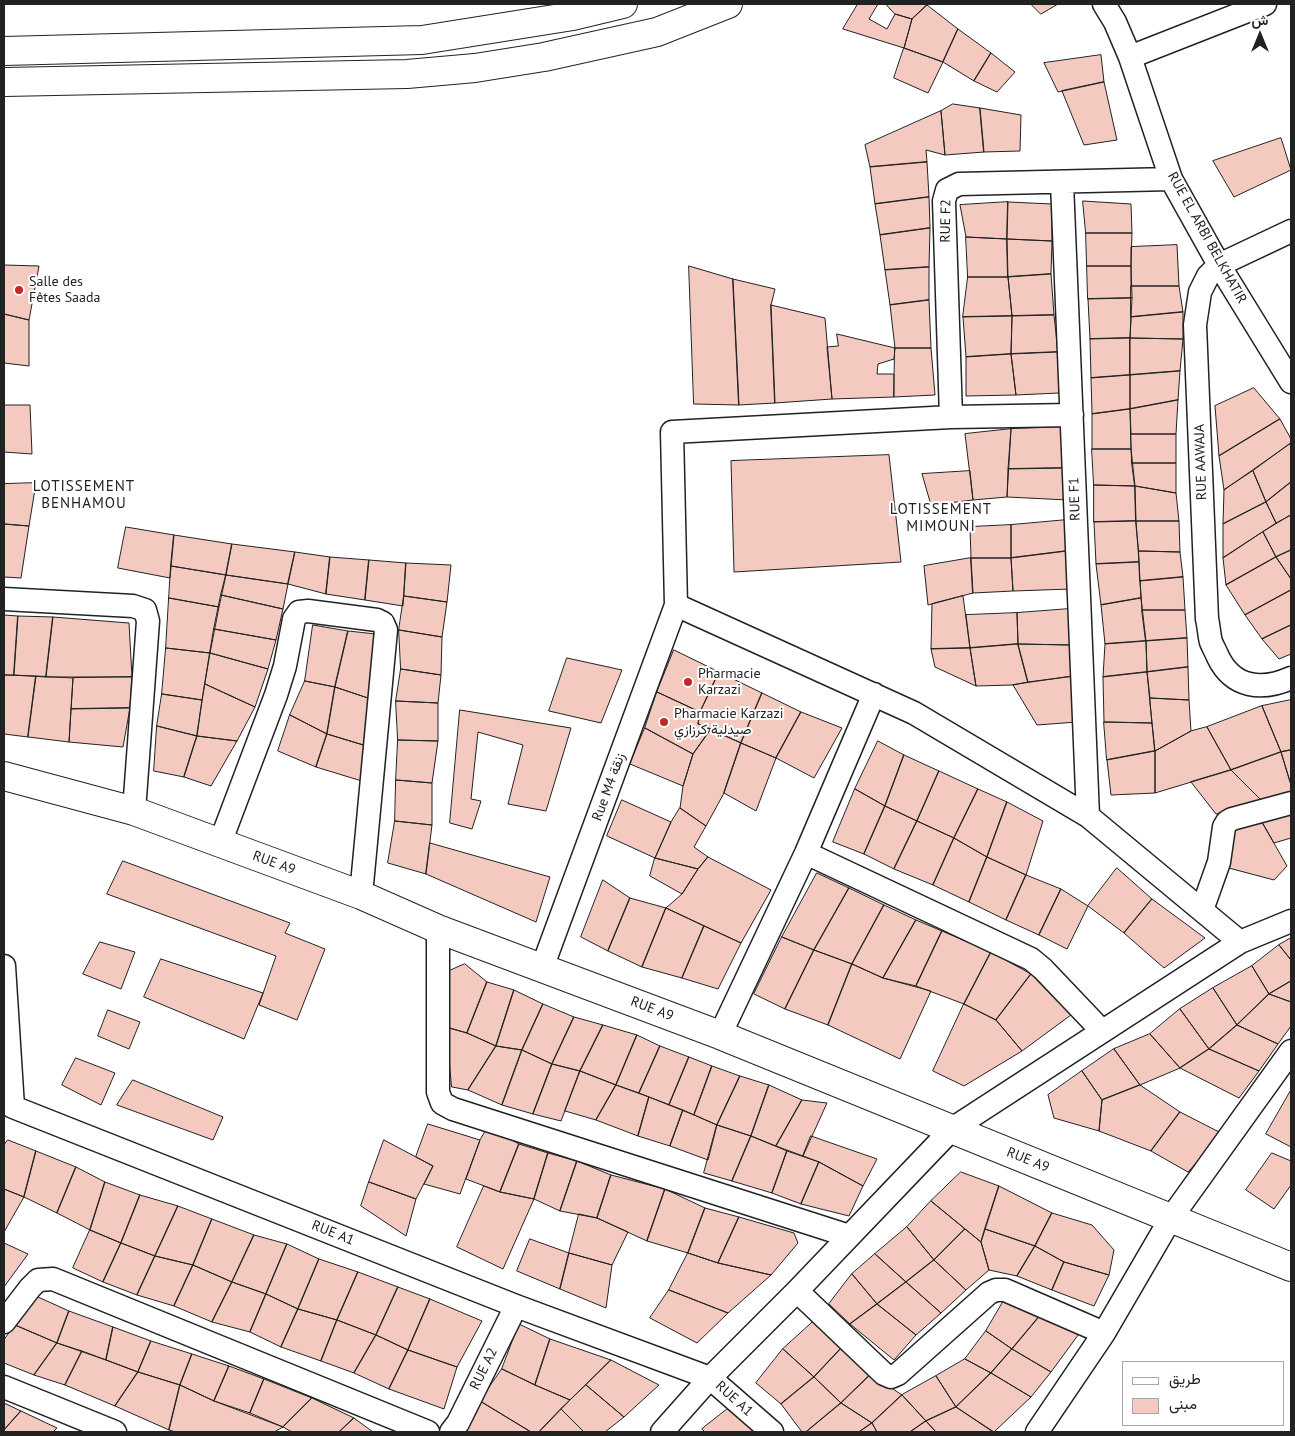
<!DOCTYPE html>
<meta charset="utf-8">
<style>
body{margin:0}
#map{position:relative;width:1295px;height:1436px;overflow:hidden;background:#fff;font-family:"PT Sans",Vazirmatn,sans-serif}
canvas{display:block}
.frame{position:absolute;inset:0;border:5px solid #222;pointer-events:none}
.legend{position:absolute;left:1122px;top:1361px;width:162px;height:65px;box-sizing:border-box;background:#fff;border:1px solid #a7a7a7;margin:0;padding:6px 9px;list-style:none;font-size:15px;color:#222}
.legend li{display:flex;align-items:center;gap:10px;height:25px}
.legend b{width:25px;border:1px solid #a7a7a7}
.north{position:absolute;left:1235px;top:10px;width:50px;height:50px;-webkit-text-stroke:4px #fff;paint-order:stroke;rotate:0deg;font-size:14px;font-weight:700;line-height:20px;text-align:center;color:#222}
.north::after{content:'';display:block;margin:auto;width:18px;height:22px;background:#222;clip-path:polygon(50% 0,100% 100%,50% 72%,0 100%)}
</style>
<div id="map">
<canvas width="1295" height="1436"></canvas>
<div class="frame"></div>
<ul class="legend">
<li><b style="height:6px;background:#fff"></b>طريق</li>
<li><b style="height:14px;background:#f3c9c0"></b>مبنى</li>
</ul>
<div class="north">ش</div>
</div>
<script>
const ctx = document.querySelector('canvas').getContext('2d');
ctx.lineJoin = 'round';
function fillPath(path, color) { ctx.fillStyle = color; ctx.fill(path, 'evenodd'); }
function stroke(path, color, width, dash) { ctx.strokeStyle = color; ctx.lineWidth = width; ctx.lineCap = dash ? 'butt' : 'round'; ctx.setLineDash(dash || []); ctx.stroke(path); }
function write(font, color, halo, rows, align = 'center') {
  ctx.font = font + ' "PT Sans",Vazirmatn,sans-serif'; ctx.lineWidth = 4; ctx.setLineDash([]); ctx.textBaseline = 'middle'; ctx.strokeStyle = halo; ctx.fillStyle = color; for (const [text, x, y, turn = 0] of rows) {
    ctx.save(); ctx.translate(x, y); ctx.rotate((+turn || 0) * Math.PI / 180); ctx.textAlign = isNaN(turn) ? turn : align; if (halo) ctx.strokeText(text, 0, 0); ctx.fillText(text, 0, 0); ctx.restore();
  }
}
const building = new Path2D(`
 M858,4H878L869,19L887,29L895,14L912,19L904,48L843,29Z
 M886,4H925L927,5L912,19L895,14Z
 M1031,4H1058L1041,14Z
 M927,5L958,29L943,62L904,48L912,19Z
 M958,29L991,53L974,81L943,62Z
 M904,48L943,62L928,93L894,78Z
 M991,53L1015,72L997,92L974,81Z
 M1101,55L1104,82L1058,92L1044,63Z
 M1104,82L1117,140L1084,145L1062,91Z
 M953,104L980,108L984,152L945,155L941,111Z
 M980,108L1021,115L1020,151L984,152Z
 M941,111L945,155L926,150L927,162L870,167L865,145Z
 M1281,138L1291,170L1234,197L1213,161Z
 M927,162L929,197L875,204L870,167Z
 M929,197L930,228L880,235L875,204Z
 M1083,201L1131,204L1132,233H1086Z
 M1008,202L1007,239L966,237L960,205Z
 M1008,202L1052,204V241L1007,239Z
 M930,228L929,267L885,270L880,235Z
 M1086,233H1132L1131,266H1087Z
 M966,237L1007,239L1008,277H968Z
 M1007,239L1052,241L1051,274L1008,277Z
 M1177,245L1179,286H1131V247Z
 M4,265L39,266L29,320L4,314Z
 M689,266L733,279L739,405L694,404Z
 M1087,266H1131L1132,298L1088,299Z
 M929,267V300L890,305L885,270Z
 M1051,274L1054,315L1012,316L1008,277Z
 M968,277H1008L1012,316L963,317Z
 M733,279L775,289L771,305L775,403L739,405Z
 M1131,286H1179L1183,312L1131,317Z
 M1132,298L1130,338L1090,339L1088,299Z
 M929,300L931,348H895L890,305Z
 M771,305L825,318L832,399L775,403Z
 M1183,312V339L1130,338L1131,317Z
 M4,314L29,320V366L4,363Z
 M1054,315L1058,352L1011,354L1012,316Z
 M1012,316L1011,354L966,357L963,317Z
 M837,334L895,348L894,359L878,364L877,374H894V397L832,399L827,347L838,346Z
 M1130,338V375L1091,378L1090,339Z
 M1130,338L1183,339L1180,371L1130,375Z
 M895,348H931L935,395L894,397Z
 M1058,352L1059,393L1016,395L1011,354Z
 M1011,354L1016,395L966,396V357Z
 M1180,371L1178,400L1130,409V375Z
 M1130,375V409L1092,414L1091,378Z
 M1254,388L1280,419L1219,456L1215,406Z
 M1178,400L1176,434H1131L1130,409Z
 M4,405H30L32,454L4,452Z
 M1130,409L1131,449H1092V414Z
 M1280,419L1291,439V443L1224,490L1219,456Z
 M1063,427L1065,468L1008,469L1011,429Z
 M1011,429L1007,497L973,500L965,434Z
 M1131,434H1176V463H1132Z
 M1291,443V482L1266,502L1253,471Z
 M1092,449H1131L1135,486L1094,485Z
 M889,455L901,562L734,572L731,461Z
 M1132,463H1176V493L1135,486Z
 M1065,468L1068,500L1007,497L1008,469Z
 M970,471L973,500L931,505L922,474Z
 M1253,471L1266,502L1223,524L1224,490Z
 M1291,482V515L1276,523L1266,502Z
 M36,483L29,526L4,524V484Z
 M1094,485L1135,486L1136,521L1094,522Z
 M1135,486L1176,493L1179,521H1136Z
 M1266,502L1276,523L1223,558V524Z
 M1291,515V550L1276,557L1263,532Z
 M1067,520V551L1011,558V525Z
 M1136,521L1139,562L1096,564L1094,522Z
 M1136,521H1179L1180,552L1139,551Z
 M4,524L29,526L21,578L4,577Z
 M1011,525V558H971L970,527Z
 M126,527L174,535L170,578L118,568Z
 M1263,532L1276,557L1226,585L1223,558Z
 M174,535L232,544L226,575L171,566Z
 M232,544L295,552L288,584L226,575Z
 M1291,550V579L1276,557Z
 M1067,551L1071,589L1013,591L1011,558Z
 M1139,551L1180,552L1183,577L1140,581Z
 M295,552L330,557L326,594L288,584Z
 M330,557L369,560L365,600L326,594Z
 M1276,557L1291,579V590L1245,615L1226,585Z
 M971,558H1011L1013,591L973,593Z
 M971,558L973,593L928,605L924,566Z
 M369,560L406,563L403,606L365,600Z
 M1139,562L1141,598L1101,605L1096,564Z
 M406,563L451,565L447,602L404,596Z
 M171,566L226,575L219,607L169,598Z
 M226,575L288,584L283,609L221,595Z
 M1183,577L1185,610H1142L1140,581Z
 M1291,590V625L1262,639L1245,615Z
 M221,595L283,609L276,640L214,629Z
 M404,596L447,602L442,637L399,630Z
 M963,596L970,648L931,649L932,604Z
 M169,598L219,607L210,653L166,648Z
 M1141,598L1146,641L1105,644L1101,605Z
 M1069,609L1072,645L1018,644L1017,613Z
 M1142,610H1185L1187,638L1146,641Z
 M1017,613L1018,644L970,648L966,615Z
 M4,615L18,616L14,675H4Z
 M18,616L53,617L46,677L14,675Z
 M53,617L129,623L132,677H46Z
 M313,625L348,631L335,687L305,681Z
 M1291,625V654L1279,659L1262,639Z
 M214,629L276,640L268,669L210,653Z
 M399,630L442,637L441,675L401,669Z
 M348,631L376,634L371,699L335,687Z
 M1187,638L1188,667L1147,672L1146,641Z
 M1146,641L1147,672L1103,677L1105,644Z
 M1018,644L1072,645L1075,676L1028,682Z
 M1018,644L1028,682L1013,685L976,686L970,648Z
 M166,648L210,653L202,700L162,694Z
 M970,648L976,686L935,667L931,649Z
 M674,650L719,672L700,712L657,692Z
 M210,653L268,669L255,707L205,684Z
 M567,658L622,670L601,723L549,711Z
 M1188,667L1189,700L1150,698L1147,672Z
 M401,669L441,675L438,703L396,701Z
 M719,672L762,693L741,743L698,724L700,712Z
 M1147,672L1152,723L1104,722L1103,677Z
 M4,675L36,676L28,737L4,734Z
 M36,676L73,678L69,742L28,737Z
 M1075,676L1077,722L1037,725L1013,685Z
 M132,677L130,708L71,709L73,678Z
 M305,681L335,687L327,734L290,715Z
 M205,684L255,707L237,741L197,736Z
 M335,687L371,699L370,747L327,734Z
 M657,692L700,712L698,724L711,729L693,754L645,728Z
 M762,693L801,712L776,758L741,743Z
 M162,694L202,700L197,736L157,726Z
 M1150,698L1189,700L1191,731L1155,751Z
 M1291,700V750L1281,752L1262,706Z
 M396,701L438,703V741L398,740Z
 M1262,706L1281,752L1231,770L1207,727Z
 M130,708L123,747L69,742L71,709Z
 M460,710L571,728L546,811L508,804L523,745L478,732L471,799L481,801L472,829L450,823Z
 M801,712L842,728L814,778L776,758Z
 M290,715L327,734L316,767L278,751Z
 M1104,722L1152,723L1155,751L1107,760Z
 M157,726L197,736L184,777L154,771Z
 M1207,727L1231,770L1155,793V751L1191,731Z
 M645,728L693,754L683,786L630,764Z
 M711,729L741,743L724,793L706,826L680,808L683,786L693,754Z
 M327,734L370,747L365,782L316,767Z
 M197,736L237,741L211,786L184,777Z
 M398,740L438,741L432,783L396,780Z
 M878,741L904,755L885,806L855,789Z
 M741,743L776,758L756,811L724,793Z
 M1291,750V785L1281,752Z
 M1155,751V793L1111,795L1107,760Z
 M1281,752L1291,785V794L1265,804L1231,770Z
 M904,755L939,771L917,821L885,806Z
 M1231,770L1265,804L1216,814L1191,782Z
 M939,771L978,789L954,838L917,821Z
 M396,780L432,783V825L395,821Z
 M855,789L885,806L864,854L833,842Z
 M978,789L1007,802L987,857L954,838Z
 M622,800L671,822L655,858L607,836Z
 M1007,802L1043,821L1026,875L987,857Z
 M885,806L917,821L894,869L864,854Z
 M680,808L706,826L694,847L708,857L698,869L655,858L671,822Z
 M1291,809V838L1274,843L1259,817Z
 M1259,817L1287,866L1274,880L1225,867L1231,823Z
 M395,821L432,825L426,874L388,863Z
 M917,821L954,838L933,885L894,869Z
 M954,838L987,857L969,902L933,885Z
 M430,843L550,877L536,922L426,874Z
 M708,857L771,890L741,943L666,908L682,894L698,869Z
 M987,857L1026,875L1006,920L969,902Z
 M655,858L698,869L682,894L650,876Z
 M123,861L290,923L285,933L325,949L297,1020L259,1005L276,956L107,894Z
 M1117,868L1152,899L1124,933L1088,906Z
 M817,873L849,888L814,950L782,937Z
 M1026,875L1061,889L1039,935L1006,920Z
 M603,880L630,898L608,951L581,937Z
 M849,888L884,905L852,964L814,950Z
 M1061,889L1088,906L1067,949L1039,935Z
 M630,898L666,908L642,967L608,951Z
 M1152,899L1205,938L1164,968L1124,933Z
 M884,905L916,920L883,978L852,964Z
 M666,908L704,926L682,978L642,967Z
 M916,920L942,931L916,986L883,978Z
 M704,926L741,943L718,989L682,978Z
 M942,931L991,952L964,1004L916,986Z
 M782,937L814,950L785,1009L754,994Z
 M1291,938V960L1279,945Z
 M100,942L135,952L121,989L83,974Z
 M1279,945L1291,960V981L1269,994L1252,966Z
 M814,950L852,964L828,1025L785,1009Z
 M991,952L1031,974L996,1020L964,1004Z
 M161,959L263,993L244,1039L144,997Z
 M465,964L487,982L467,1033L446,1027L449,971Z
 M852,964L883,978L931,991L900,1059L828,1025Z
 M1252,966L1269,994L1237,1025L1213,988Z
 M1031,974L1071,1015L1022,1051L996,1020Z
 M1291,981V1002L1269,994Z
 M487,982L514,990L496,1046L467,1033Z
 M1213,988L1237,1025L1209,1049L1180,1009Z
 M514,990L543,1004L522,1050L496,1046Z
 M1269,994L1291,1002V1026L1278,1044L1237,1025Z
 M543,1004L574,1017L552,1064L522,1050Z
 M964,1004L996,1020L1022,1051L964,1086L933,1071Z
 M1180,1009L1209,1049L1180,1068L1150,1034Z
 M108,1010L140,1022L129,1049L98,1036Z
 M574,1017L603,1025L580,1071L552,1064Z
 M603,1025L637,1035L616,1085L580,1071Z
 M1237,1025L1278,1044L1259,1071L1209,1049Z
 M446,1027L467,1033L496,1046L468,1090L452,1087Z
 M1150,1034L1180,1068L1140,1085L1114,1049Z
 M637,1035L660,1046L639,1093L616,1085Z
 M496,1046L522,1050L502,1105L468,1090Z
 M660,1046L689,1057L669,1105L639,1093Z
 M1114,1049L1140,1085L1102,1100L1082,1071Z
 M1209,1049L1259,1071L1239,1098L1180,1068Z
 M522,1050L552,1064L533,1114L502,1105Z
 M689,1057L712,1066L694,1115L669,1105Z
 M76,1058L115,1073L101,1105L62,1085Z
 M552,1064L580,1071L561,1121L533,1114Z
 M712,1066L740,1076L717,1125L694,1115Z
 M580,1071L616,1085L596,1120L565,1111Z
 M1082,1071L1102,1100L1099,1131L1054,1118L1048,1095Z
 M740,1076L769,1085L751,1136L717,1125Z
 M133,1080L223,1117L213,1140L117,1105Z
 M616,1085L649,1097L638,1136L596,1120Z
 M769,1085L802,1100L776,1146L751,1136Z
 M1140,1085L1180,1112L1151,1151L1099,1131L1102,1100Z
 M1291,1090V1147L1266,1134Z
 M649,1097L683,1110L670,1146L638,1136Z
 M802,1100L827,1103L803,1156L776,1146Z
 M683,1110L717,1125L708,1160L670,1146Z
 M1180,1112L1223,1134L1188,1172L1151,1151Z
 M428,1124L480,1140L460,1194L424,1184L433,1166L416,1157Z
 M717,1125L751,1136L732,1181L704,1173Z
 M488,1127L519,1144L500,1192L466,1179L480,1140Z
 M751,1136L787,1151L772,1193L732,1181Z
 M811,1136L877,1159L863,1186L819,1162L803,1156Z
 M8,1140L36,1151L24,1197L4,1189V1145Z
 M384,1140L433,1166L416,1199L369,1182Z
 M519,1144L548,1153L534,1199L500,1192Z
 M36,1151L76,1167L57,1213L24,1197Z
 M787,1151L819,1162L801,1204L772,1193Z
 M548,1153L577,1161L560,1211L534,1199Z
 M1272,1153L1291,1161V1185L1274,1209L1246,1190Z
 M577,1161L611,1175L597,1218L560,1211Z
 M819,1162L863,1186L849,1216L801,1204Z
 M76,1167L105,1182L90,1230L57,1213Z
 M961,1172L999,1186L981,1242L931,1201Z
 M611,1175L665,1189L647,1241L597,1218Z
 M105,1182L140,1195L121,1243L90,1230Z
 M369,1182L416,1199L406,1236L361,1206Z
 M484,1186L500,1192L534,1199L503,1269L457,1247Z
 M999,1186L1052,1213L1035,1246L985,1229Z
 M4,1189L24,1197L4,1232Z
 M665,1189L705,1208L688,1253L647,1241Z
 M140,1195L178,1206L155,1256L121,1243Z
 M931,1201L965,1229L934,1260L907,1227Z
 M178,1206L212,1219L193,1265L155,1256Z
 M705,1208L739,1217L718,1263L688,1253Z
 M1052,1213L1092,1225L1114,1250L1109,1275L1064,1262L1035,1246Z
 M579,1214L597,1218L628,1232L612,1265L569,1253Z
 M739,1217L794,1233L798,1243L771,1275L718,1263Z
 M212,1219L254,1235L232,1282L193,1265Z
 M907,1227L934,1260L906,1282L875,1254Z
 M965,1229L981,1242L989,1270L966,1290L934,1260Z
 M985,1229L1035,1246L1017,1276L989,1270L981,1242Z
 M90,1230L121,1243L103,1282L73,1268Z
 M254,1235L287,1244L266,1294L232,1282Z
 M530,1239L569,1253L560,1289L517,1271Z
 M4,1243L28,1254L4,1287Z
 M121,1243L155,1256L137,1295L103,1282Z
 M287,1244L319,1259L298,1309L266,1294Z
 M1035,1246L1064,1262L1052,1290L1017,1276Z
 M569,1253L612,1265L606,1308L560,1289Z
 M688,1253L718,1263L771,1275L728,1313L669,1290Z
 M875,1254L906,1282L877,1304L852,1274Z
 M155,1256L193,1265L174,1306L137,1295Z
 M319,1259L358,1272L337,1320L298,1309Z
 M934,1260L966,1290L941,1313L906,1282Z
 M1064,1262L1109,1275L1094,1306L1052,1290Z
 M193,1265L232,1282L212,1322L174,1306Z
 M358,1272L398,1287L376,1335L337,1320Z
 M852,1274L877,1304L850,1324L829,1304Z
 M232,1282L266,1294L250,1332L212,1322Z
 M906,1282L941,1313L916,1335L877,1304Z
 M398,1287L430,1299L408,1350L376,1335Z
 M669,1290L728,1313L697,1343L650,1318Z
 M266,1294L298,1309L281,1347L250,1332Z
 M38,1297L69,1311L57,1343L15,1325Z
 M1006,1297L1043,1312L1012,1349L986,1331Z
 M430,1299L482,1321L457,1367L408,1350Z
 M877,1304L916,1335L894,1360L850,1324Z
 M298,1309L337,1320L321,1361L281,1347Z
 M69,1311L113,1327L106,1360L57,1343Z
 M1043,1312L1084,1327L1051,1372L1012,1349Z
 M816,1319L847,1342L814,1377L783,1349Z
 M337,1320L376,1335L354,1373L321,1361Z
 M519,1324L550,1339L535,1385L502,1369Z
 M15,1325L57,1343L34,1375L4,1363V1340Z
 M113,1327L151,1341L138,1372L106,1360Z
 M986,1331L1012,1349L991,1373L965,1359Z
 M376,1335L408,1350L389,1389L354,1373Z
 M550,1339L611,1360L570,1400L535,1385Z
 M151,1341L192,1354L180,1385L138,1372Z
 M847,1342L871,1374L841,1403L814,1377Z
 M57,1343L82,1351L65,1385L34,1375Z
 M783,1349L814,1377L781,1404L756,1383Z
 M1012,1349L1051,1372L1031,1397L991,1373Z
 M408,1350L457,1367L444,1409L389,1389Z
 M82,1351L138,1372L115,1406L65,1385Z
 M192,1354L229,1366L214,1401L180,1385Z
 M965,1359L991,1373L956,1407L936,1376Z
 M611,1360L659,1385L624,1417L586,1385Z
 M229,1366L264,1379L250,1413L214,1401Z
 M502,1369L535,1385L570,1400L539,1432H531L480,1401Z
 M138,1372L180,1385L169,1430L115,1406Z
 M991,1373L1031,1397L994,1432L956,1407Z
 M871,1374L902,1395L872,1423L841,1403Z
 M936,1376L956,1407L926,1421L902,1395Z
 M814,1377L841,1403L806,1432H802L781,1404Z
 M264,1379L312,1398L283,1427L250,1413Z
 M180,1385L214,1401L283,1427L274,1432H176L169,1430Z
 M586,1385L624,1417L605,1432H584L561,1409Z
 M902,1395L926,1421L910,1432H877L872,1423Z
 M312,1398L354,1418L339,1432H292L283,1427Z
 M480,1401L531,1432H462Z
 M4,1403L21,1411L4,1430Z
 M841,1403L872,1423L859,1432H806Z
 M730,1407L755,1432H705L702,1429Z
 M956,1407L993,1432H936L926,1421Z
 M561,1409L584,1432H539Z
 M21,1411L57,1428L53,1432H4V1430Z
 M354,1418L373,1432H339Z
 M926,1421L936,1432H910Z
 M872,1423L877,1432H859Z`);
fillPath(building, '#f3c9c0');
stroke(building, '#222', 1);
const street = new Path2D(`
 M1104,4L1115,22L1130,57L1171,179L1219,265L1291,382
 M1130,57L1265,4
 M1062,183L1088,816
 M1291,231L1219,265L1208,276L1200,292L1195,325L1207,619C1209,627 1209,635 1211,642C1213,647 1216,652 1218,657C1233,688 1262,691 1291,678
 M951,417L944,201L947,190L959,184L1171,179
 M4,599L133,606L145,610L148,621L134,811
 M676,605L914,713L1088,816L1240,942
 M220,843L276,695L285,666L294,619L299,612L308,611L377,620L383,623L386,630L361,895
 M806,853L1031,959L1043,969L1102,1031
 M1202,910L1219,862L1224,827L1227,822L1232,819L1291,803
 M438,929V1092L442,1103L453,1109L849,1236
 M4,966L13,1107L516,1306L710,1378L772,1432
 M542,968L676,605L672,432L951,417L1072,415
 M720,1035L806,853L874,694
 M797,1291L884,1374L891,1377L898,1374L989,1293L996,1290H1005L1104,1333
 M4,1322L30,1288L38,1280L53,1279L428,1432
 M4,1387L115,1432
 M451,1432L458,1423L516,1306
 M662,1432L710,1378L797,1291L952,1129L1240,942L1291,921
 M1037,1432L1104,1333L1171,1218L1291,1051`);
const secondary = new Path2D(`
 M4,51L422,40L573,16L623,4
 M4,82L407,74L475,68L544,57L657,32L728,4
 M4,776L134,811L361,895L438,929L720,1035L1291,1267`);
stroke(street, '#222', 25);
stroke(secondary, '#222', 30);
stroke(street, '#fff', 22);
stroke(secondary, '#fff', 28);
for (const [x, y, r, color] of [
 [19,290,5,"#c62828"],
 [688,682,5,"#c62828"],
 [664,722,5,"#c62828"]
]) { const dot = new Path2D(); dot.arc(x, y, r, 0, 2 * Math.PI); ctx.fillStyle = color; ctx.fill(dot); stroke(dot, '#fff', 2); }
write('14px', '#222', '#fff', [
 ["RUE F2",946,221,-89],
 ["RUE EL ARBI BELKHATIR",1207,238,61],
 ["RUE AAWAJA",1201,462,-92],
 ["RUE F1",1075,499,-92],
 ["Rue M4 زنقة",609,787,-70],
 ["RUE A9",274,863,20],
 ["RUE A9",652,1009,21],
 ["RUE A9",1028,1160,22],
 ["RUE A1",333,1233,22],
 ["RUE A2",484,1369,-64],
 ["RUE A1",734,1399,42]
]);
write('14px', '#222', '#fff', [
 ["Salle des",29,282],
 ["Fêtes Saada",29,298],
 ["Pharmacie",698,674],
 ["Karzazi",698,690],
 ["Pharmacie Karzazi",674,714],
 ["صيدلية كرزازي",674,730]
], 'left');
ctx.letterSpacing = '1px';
write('15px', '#222', '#fff', [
 ["LOTISSEMENT",84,487],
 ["BENHAMOU",84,504],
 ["LOTISSEMENT",941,510],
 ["MIMOUNI",941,527]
]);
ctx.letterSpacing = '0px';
</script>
